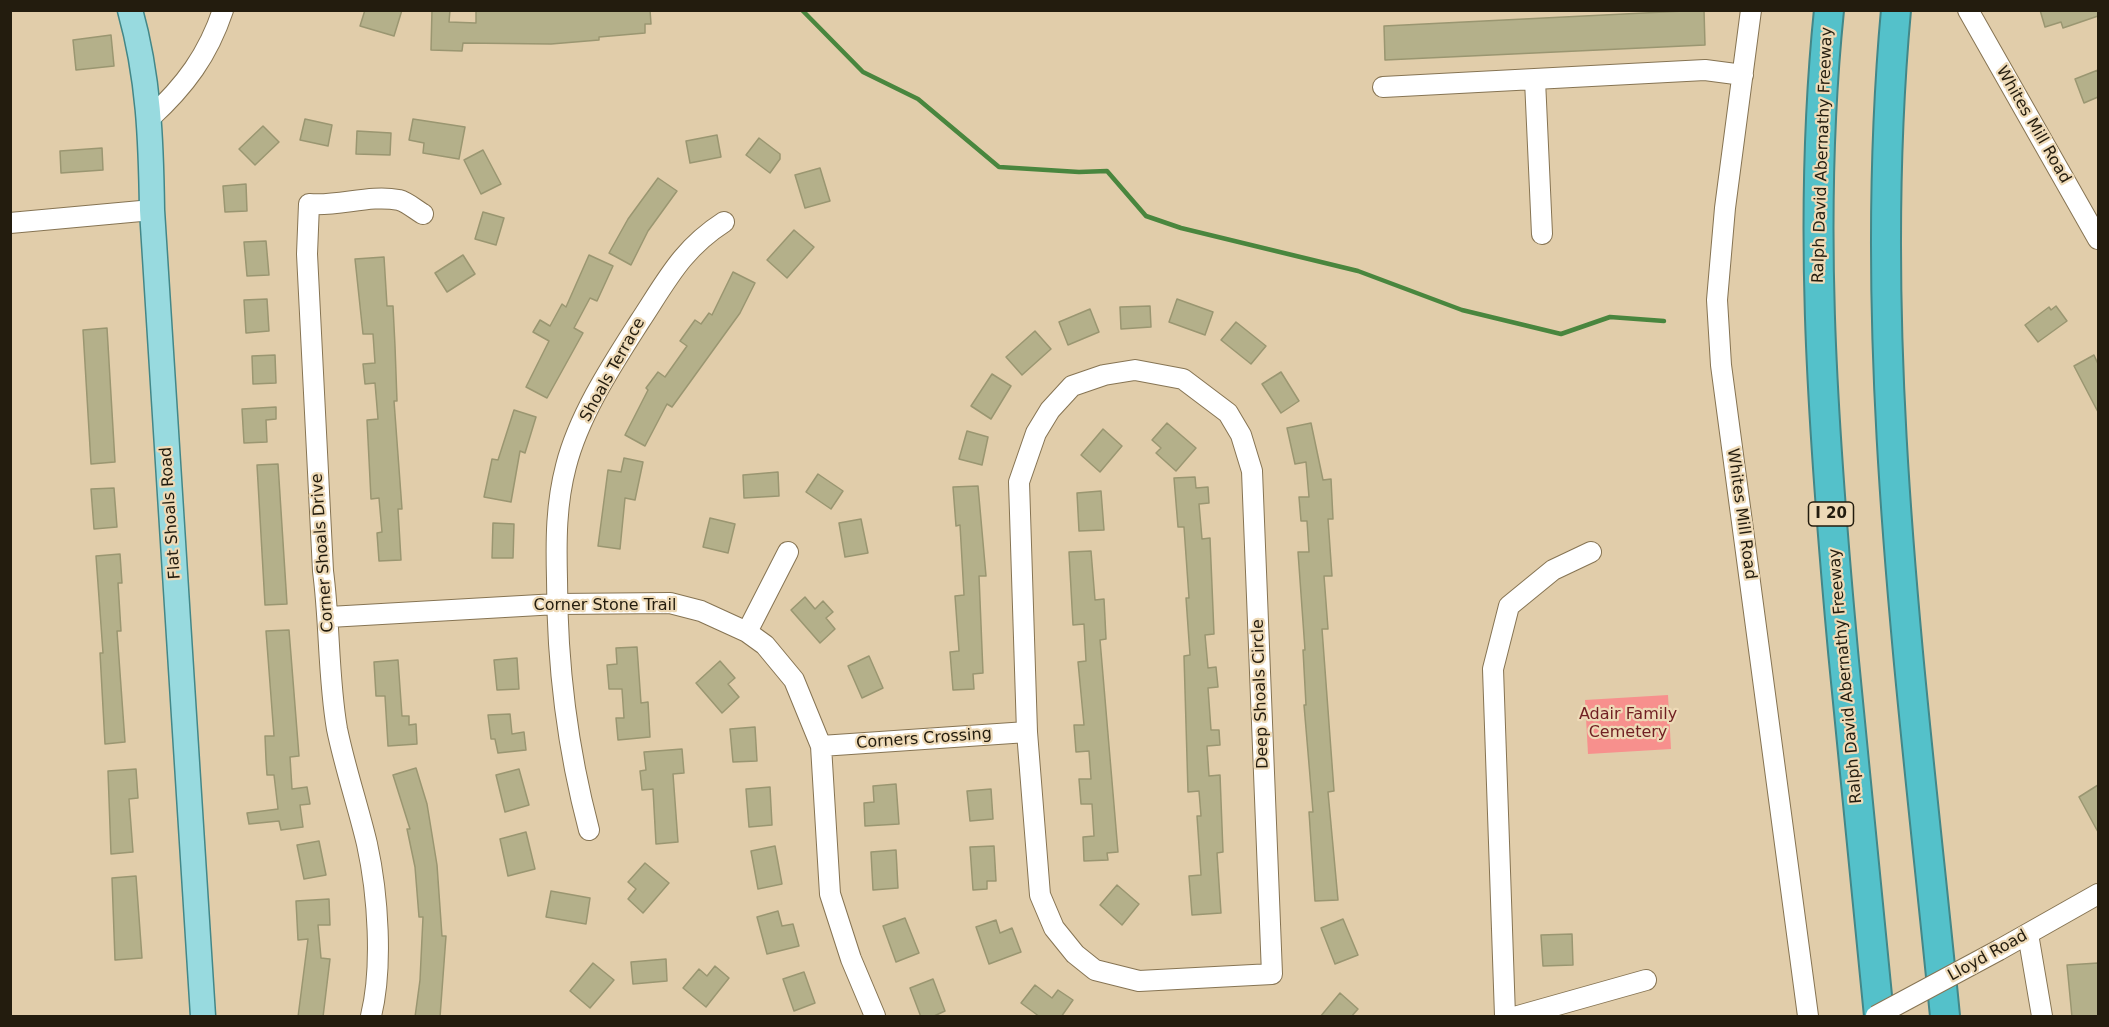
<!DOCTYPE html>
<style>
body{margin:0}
#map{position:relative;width:2109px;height:1027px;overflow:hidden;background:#e1cdaa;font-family:"DejaVu Sans",sans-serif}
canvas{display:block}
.frame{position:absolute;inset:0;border:12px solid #231c0e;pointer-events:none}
</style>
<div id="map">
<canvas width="2109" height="1027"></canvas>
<div class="frame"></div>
</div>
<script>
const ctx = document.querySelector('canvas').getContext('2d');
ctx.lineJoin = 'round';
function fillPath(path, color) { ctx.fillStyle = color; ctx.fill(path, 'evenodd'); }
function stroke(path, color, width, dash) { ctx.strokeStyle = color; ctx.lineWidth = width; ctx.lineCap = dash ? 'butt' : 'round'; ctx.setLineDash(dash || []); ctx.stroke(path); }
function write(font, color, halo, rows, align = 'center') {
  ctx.font = font + ' "DejaVu Sans",sans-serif'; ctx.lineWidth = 4.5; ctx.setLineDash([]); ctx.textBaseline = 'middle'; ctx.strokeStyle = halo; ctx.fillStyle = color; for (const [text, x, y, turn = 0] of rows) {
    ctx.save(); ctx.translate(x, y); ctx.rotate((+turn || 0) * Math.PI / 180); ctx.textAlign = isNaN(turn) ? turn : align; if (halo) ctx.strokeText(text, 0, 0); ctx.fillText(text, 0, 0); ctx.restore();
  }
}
fillPath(new Path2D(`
 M1668,695L1671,749L1588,754L1585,700Z`), '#f7908d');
stroke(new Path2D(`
 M802,10L863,72L918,99L999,167L1079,172L1107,171L1146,216L1181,228L1358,271L1462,310L1561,334L1610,317L1664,321`), '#49863e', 4.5);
const building = new Path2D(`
 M365,10H402L394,36L360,26Z
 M432,10H450L449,22L476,23V10H650L651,24H645V33L599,37V40L551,44L463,43L462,51L431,50Z
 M1704,10L1705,45L1385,60L1384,26Z
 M2040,10H2098V16L2063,28L2061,22L2045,27Z
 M111,35L114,66L76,70L73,40Z
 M2098,70V97L2084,103L2075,79Z
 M305,119L332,125L328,146L300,140Z
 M413,119L465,127L459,159L423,153L424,143L409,140Z
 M263,126L279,142L255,165L239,149Z
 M357,131L391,133L390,155L356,154Z
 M717,135L721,157L690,163L686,141Z
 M759,138L780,154V159L770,173L746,155Z
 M102,148L103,170L61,173L60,151Z
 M483,150L501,184L481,194L464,160Z
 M820,168L830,201L805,208L795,175Z
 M658,178L677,191L648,231L631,265L609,253L628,219Z
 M246,184L247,211L225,212L223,186Z
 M483,212L504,218L496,245L475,239Z
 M794,230L814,247L787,278L767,260Z
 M266,241L269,275L247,276L244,242Z
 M463,255L475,274L447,292L435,273Z
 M589,255L613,266L597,301L590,298L574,328L583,333L547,398L526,387L549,341L533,332L540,320L550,326L562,304L566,307Z
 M384,257L387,306H393L395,346L397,401H394L402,509H398L401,560L379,561L377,533L382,532L379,498L371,499L367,420L378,419L375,383L365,384L363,364L375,363L373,334H363L355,259Z
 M733,272L755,283L740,313L672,407L667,404L645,446L625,435L648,390L646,388L658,372L665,377L687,346L680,341L695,320L701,324L709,313L712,315Z
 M267,299L269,331L246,333L244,300Z
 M1177,299L1213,312L1205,335L1169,322Z
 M1150,306L1151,327L1121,329L1120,307Z
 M2056,306L2067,321L2038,342L2025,325L2049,307L2051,310Z
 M1090,309L1099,332L1068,345L1059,322Z
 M1236,322L1266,346L1251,364L1221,340Z
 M107,328L115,462L91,464L83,330Z
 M1035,331L1051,349L1022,375L1006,357Z
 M275,355L276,383L253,384L252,356Z
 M2094,355L2098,364V412L2074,366Z
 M1281,372L1299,401L1281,413L1262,384Z
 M992,374L1011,386L991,419L971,406Z
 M276,407V419L266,420L267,442L244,443L242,409Z
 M514,410L536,417L525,453L520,451L511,502L484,497L492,459L498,460Z
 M1167,423L1196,448L1176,471L1156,453L1161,448L1152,440Z
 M1311,423L1323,480L1331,479L1333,519H1328L1332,576H1324L1328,629H1322L1334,791L1328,792L1338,900L1315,901L1309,812H1313L1304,705H1306L1303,650H1305L1298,552H1309L1307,521H1301L1299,497H1309L1306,462L1295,464L1287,428Z
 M1103,429L1122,446L1100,472L1081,455Z
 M967,431L988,437L982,465L959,459Z
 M624,458L643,462L635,500L625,498L620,549L598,546L608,470L621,472Z
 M278,464L287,604L265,605L257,465Z
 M778,472L779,496L744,498L743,475Z
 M818,474L843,491L831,509L806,492Z
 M1195,477L1196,488L1208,487L1209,503L1199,504L1202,539L1210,538L1214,634L1205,635L1208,668L1216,667L1218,687L1208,688L1211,730H1219L1220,745L1207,746L1209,776L1220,775L1223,852L1217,853L1221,913L1192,915L1189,876L1201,875L1197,816H1201L1199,791L1188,792L1184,656L1190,655L1186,598H1189L1184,527H1178L1174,478Z
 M978,486L986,576H979L983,673L973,674L974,689L953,690L950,652L959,651L955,596L964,595L960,525L956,526L953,487Z
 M114,488L117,527L94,529L91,489Z
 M1101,491L1104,530L1079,531L1077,493Z
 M710,518L735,524L728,553L703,547Z
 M861,519L868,553L845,557L839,523Z
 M493,523L514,524L513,558H492Z
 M1091,551L1095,600L1104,599L1106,639L1100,640L1118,852L1107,853L1108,860L1084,861L1083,837L1094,836L1092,804H1081L1079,779H1091L1089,751L1076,752L1074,725H1084L1078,662L1086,661L1084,624L1073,625L1069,552Z
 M120,554L122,583H118L121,631H117L125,742L105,744L100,653H103L96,556Z
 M805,597L815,609L823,601L833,612L826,618L835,629L820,643L791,610Z
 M289,630L299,756L290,757L292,789L307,787L310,804L300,805L303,827L281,830L279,821L249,824L247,813L278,809L274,775H267L266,760L265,736H274L266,631Z
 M637,647L641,703L648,702L650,737L618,740L616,718H624L622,689H609L607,665L617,664L616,648Z
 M869,656L883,688L862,698L848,666Z
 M517,658L519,689L497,690L494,660Z
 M398,660L402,716H409V725L416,724L417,744L388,746L385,696H376L374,662Z
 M720,661L735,678L728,684L739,697L722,713L696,683Z
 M510,714L512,734L524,732L526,750L498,753L495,739H491L488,715Z
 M755,727L757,761L733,762L730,729Z
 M682,749L684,773L673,774L678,842L656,844L653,789L642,790L640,771L646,770L644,752Z
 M416,768L427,804L437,865L442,936H446L440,1017H415L420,980L423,917H419L415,867L407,829H410L393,775Z
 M136,769L138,798L129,799L133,852L111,854L108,771Z
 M519,769L529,805L505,812L496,775Z
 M896,784L899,824L865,826L864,803L874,802L873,786Z
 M2098,785V832L2079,797Z
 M770,787L772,825L749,827L746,789Z
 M991,789L993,819L970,821L967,791Z
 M526,832L535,869L508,876L500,839Z
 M319,841L326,875L304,879L297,845Z
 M775,846L782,884L758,889L751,851Z
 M994,846L996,881H987V889L973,890L970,847Z
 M896,850L898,888L873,890L871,852Z
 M645,863L669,883L643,913L628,899L636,889L628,882Z
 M136,876L142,958L115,960L112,878Z
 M1117,885L1139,904L1122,925L1100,905Z
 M551,891L590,898L586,924L546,917Z
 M329,899L330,925H318L321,958L330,959L323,1017H298L308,939L298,940L296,901Z
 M778,911L782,926L793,924L799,946L767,954L757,917Z
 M905,918L919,953L896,962L883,926Z
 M1343,919L1358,955L1335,964L1321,928Z
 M996,920L1000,933L1012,928L1021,952L989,964L976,927Z
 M1572,934L1573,965L1543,966L1541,935Z
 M666,959L667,981L633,984L631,962Z
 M593,963L614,980L590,1008L570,991Z
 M2098,963V1017H2072L2067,965Z
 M715,966L729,978L706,1007L683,988L699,969L707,976Z
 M804,972L815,1003L794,1011L783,979Z
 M933,979L945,1011L932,1017H921L910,988Z
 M1035,985L1052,998L1058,990L1073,1000L1061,1017H1040L1021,1003Z
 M1340,993L1358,1009L1351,1017H1320Z`);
fillPath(building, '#b4b08a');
stroke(building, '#9a9671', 1.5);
const minor = new Path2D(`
 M1751,10L1725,208L1717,300L1721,365L1808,1016
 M1968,10L2098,239
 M1535,80L1542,234
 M1383,87L1705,70L1743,75
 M150,118C185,86 208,55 223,10
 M10,223L152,210
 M1135,370L1183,379L1228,413L1241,435L1252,471L1272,974L1139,981L1095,970L1075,954L1054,928L1040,895L1027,732L1019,482L1036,433L1050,410L1072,386L1104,375Z
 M329,617L557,604L670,603L701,611L747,632L765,645L794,680L821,746L830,894L851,959L875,1016
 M747,632L788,552
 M821,746L1027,732
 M589,830C567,747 557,664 557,579C556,540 556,504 566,466C579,415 612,365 640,321C667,280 682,249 724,222
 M2028,934L2042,1016
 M1999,950L2098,894
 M371,1016C383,967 378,894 367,844C358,806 345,768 337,729C328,677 330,624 323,571L307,254L309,204C339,207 369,194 399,200C407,202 416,210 423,214
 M1505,1016L1493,669L1509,606L1553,570L1591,552
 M1518,1016L1646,980`);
const major = new Path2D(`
 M130,10C149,78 151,141 152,210L203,1016`);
const highway = new Path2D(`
 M1829,10C1808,214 1822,415 1840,618C1852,751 1865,884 1879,1016
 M1896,10C1865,347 1912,682 1945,1016`);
stroke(minor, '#867453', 22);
stroke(major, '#438788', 27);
stroke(highway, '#438788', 32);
stroke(minor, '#fff', 20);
stroke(major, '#98dadf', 24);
stroke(highway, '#54c1ca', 28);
const minorBridge = new Path2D(`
 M1876,1016L1999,950`);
stroke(minorBridge, '#867453', 22, []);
stroke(minorBridge, '#fff', 20);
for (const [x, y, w] of [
 [1831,514,45]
]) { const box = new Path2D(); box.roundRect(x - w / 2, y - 12, w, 24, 4.5); ctx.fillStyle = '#eedab7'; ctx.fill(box); stroke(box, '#231c0e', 1.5); }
write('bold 15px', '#231c0e', null, [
 ["I 20",1831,514]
]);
write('16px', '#231c0e', '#eedab7', [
 ["Whites Mill Road",2033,125,60],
 ["Ralph David Abernathy Freeway",1823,155,-88],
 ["Shoals Terrace",613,370,-61],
 ["Flat Shoals Road",171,513,-94],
 ["Whites Mill Road",1741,514,82],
 ["Corner Shoals Drive",323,553,-94],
 ["Corner Stone Trail",605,606],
 ["Ralph David Abernathy Freeway",1846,676,-95],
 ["Deep Shoals Circle",1261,694,-92],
 ["Corners Crossing",924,739,-4],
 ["Lloyd Road",1988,956,-29]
]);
write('16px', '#701f22', '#eedab7', [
 ["Adair Family",1628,715],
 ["Cemetery",1628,733]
]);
</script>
